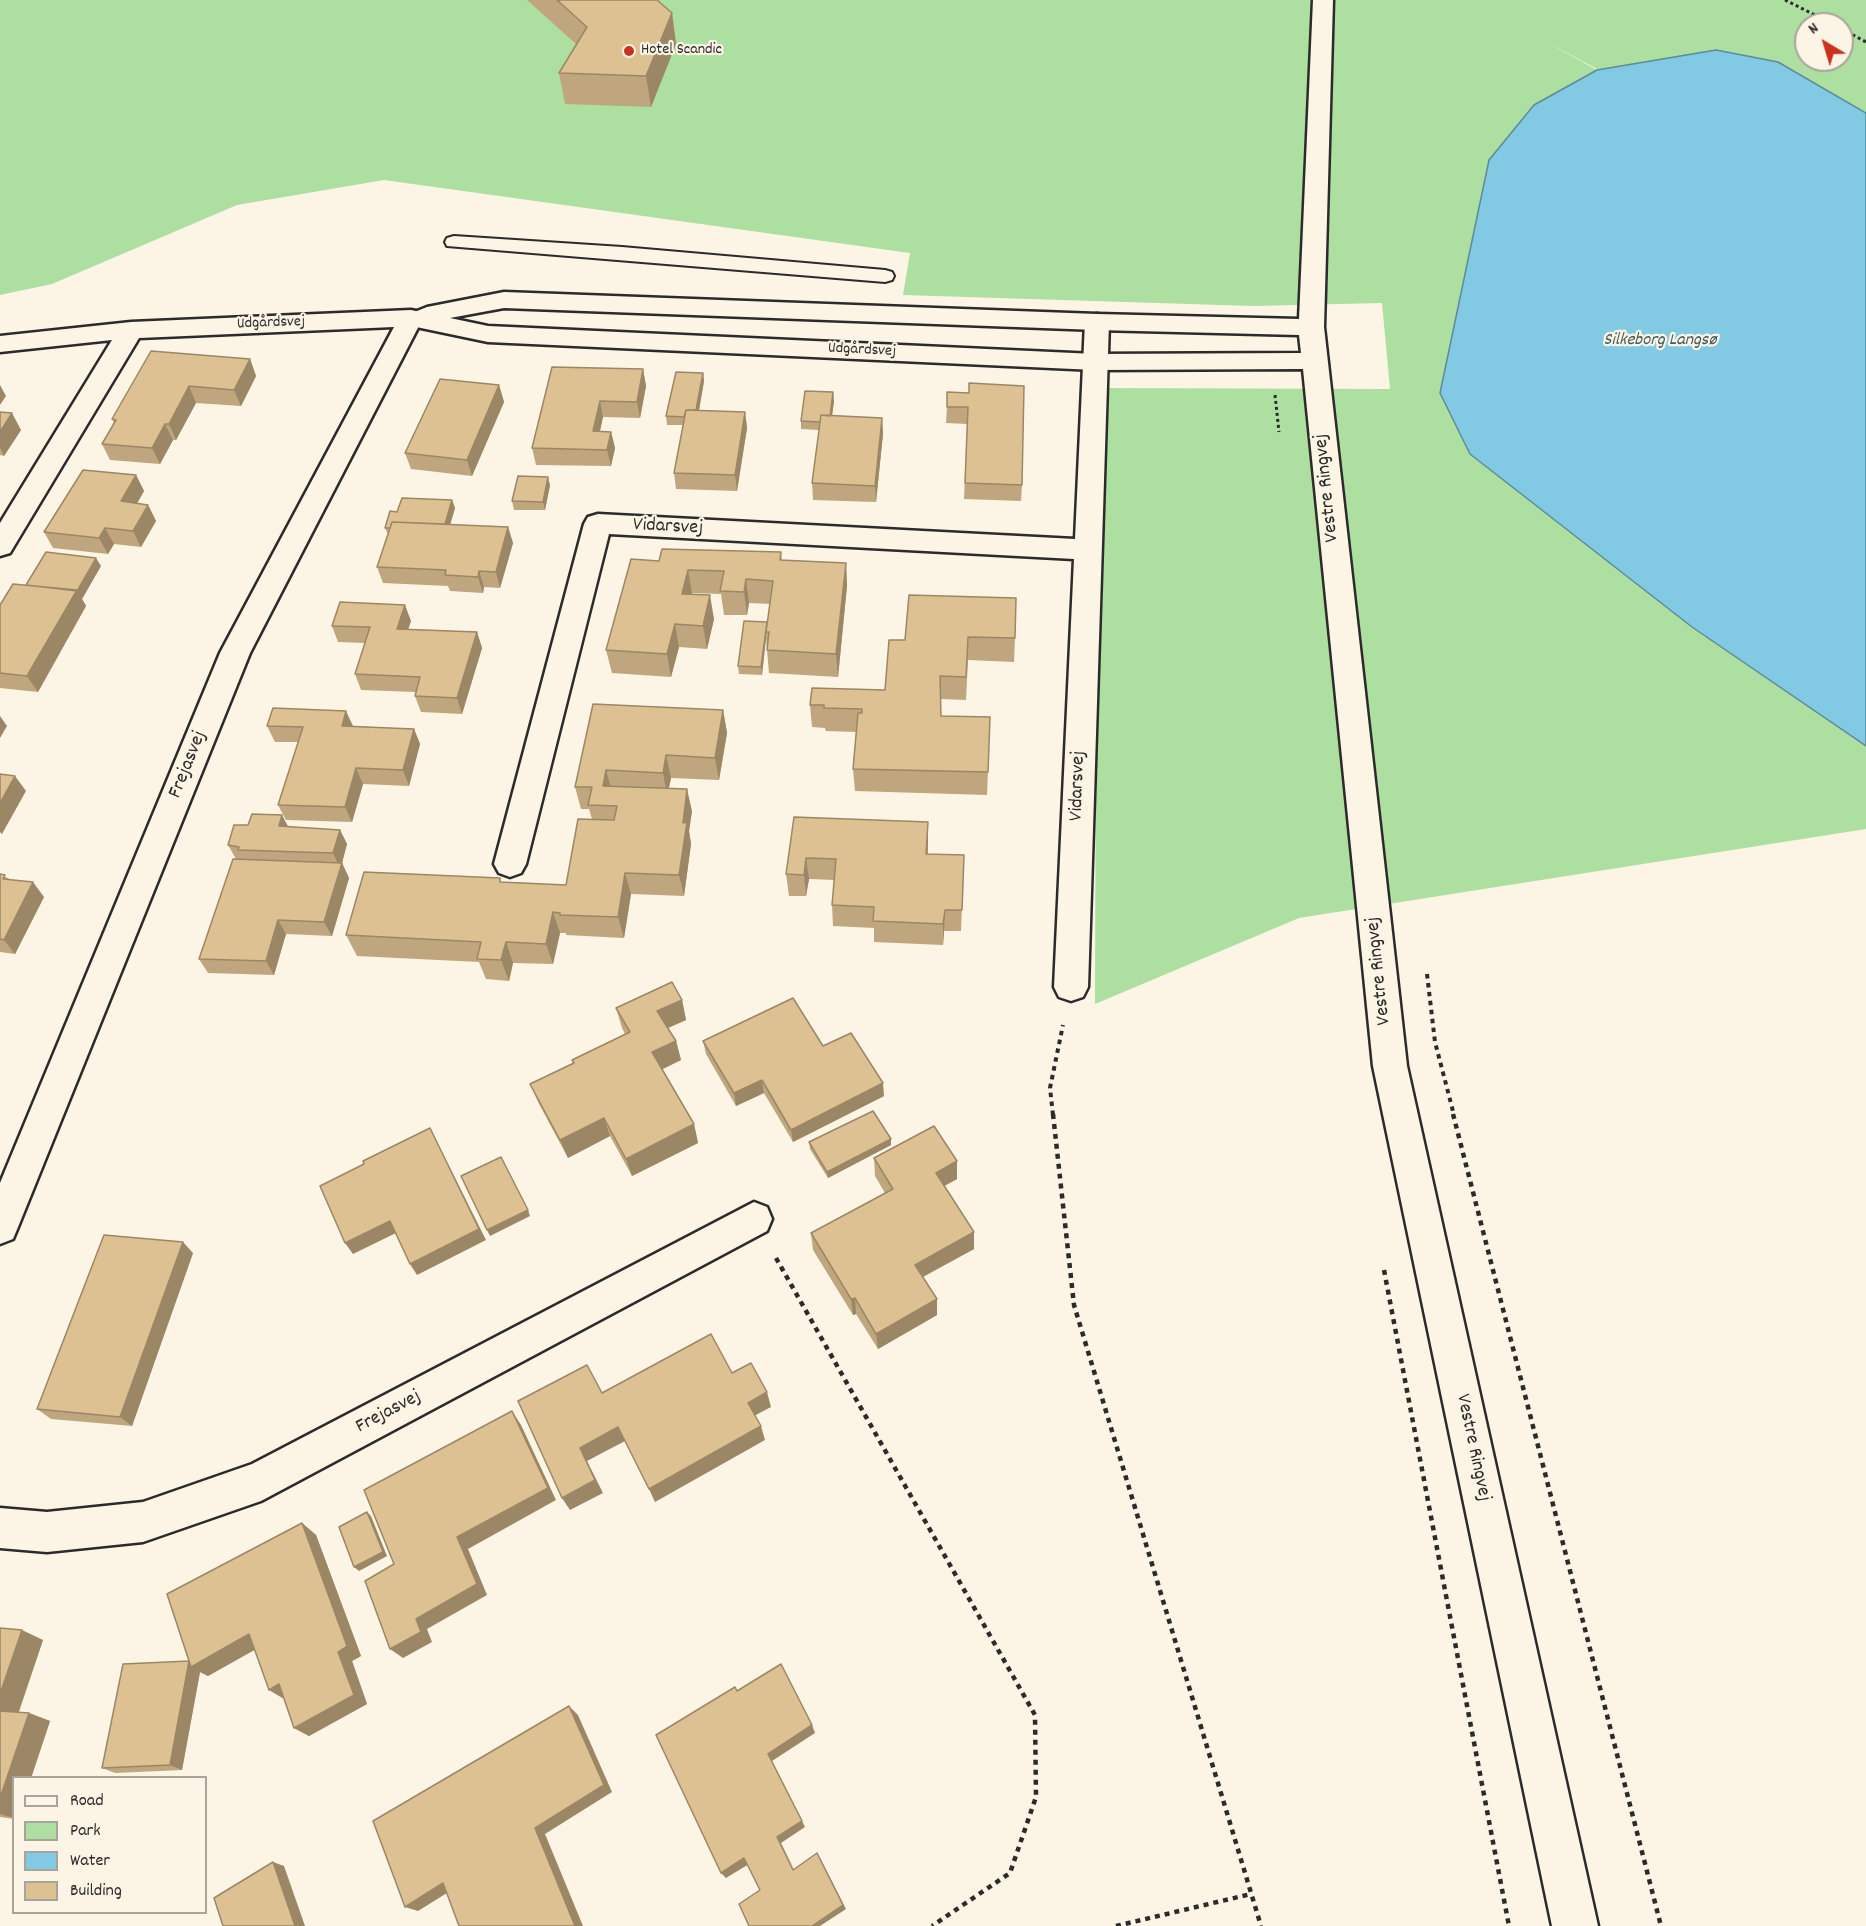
<!DOCTYPE html>
<meta charset="utf-8">
<style>
body{margin:0}
#map{position:relative;width:1866px;height:1926px;overflow:hidden;background:#fcf5e5;font-family:Dekko,sans-serif}
canvas{display:block}
.legend{position:absolute;left:12px;top:1776px;width:195px;height:138px;box-sizing:border-box;background:#fcf5e5;border:2px solid #a8a49b;margin:0;padding:8px 10px;list-style:none;font-size:18px;color:#2b2b2b}
.legend li{display:flex;align-items:center;gap:12px;height:30px}
.legend b{width:30px;border:2px solid #a8a49b}
.north{position:absolute;left:1794px;top:12px;width:60px;height:60px;box-sizing:border-box;background:#fcf5e5;border:2px solid #a8a49b;border-radius:50%;rotate:322deg;font-size:16px;font-weight:700;line-height:24px;text-align:center;color:#2b2b2b}
.north::after{content:'';display:block;margin:auto;width:21px;height:27px;background:#c8321e;clip-path:polygon(50% 0,100% 100%,50% 72%,0 100%)}
</style>
<div id="map">
<canvas width="1866" height="1926"></canvas>
<ul class="legend">
<li><b style="height:8px;background:#fcf5e5"></b>Road</li>
<li><b style="height:16px;background:#acdfa0"></b>Park</li>
<li><b style="height:16px;background:#82cae3"></b>Water</li>
<li><b style="height:16px;background:#dec192"></b>Building</li>
</ul>
<div class="north">N</div>
</div>
<script>
const ctx = document.querySelector('canvas').getContext('2d');
ctx.lineJoin = 'round';
function fillPath(path, color) { ctx.fillStyle = color; ctx.fill(path, 'evenodd'); }
function stroke(path, color, width, dash) { ctx.strokeStyle = color; ctx.lineWidth = width; ctx.lineCap = dash ? 'butt' : 'round'; ctx.setLineDash(dash || []); ctx.stroke(path); }
function write(font, color, halo, rows, align = 'center') {
  ctx.font = font + ' Dekko,sans-serif'; ctx.lineWidth = 4.5; ctx.setLineDash([]); ctx.textBaseline = 'middle'; ctx.strokeStyle = halo; ctx.fillStyle = color; for (const [text, x, y, turn = 0] of rows) {
    ctx.save(); ctx.translate(x, y); ctx.rotate((+turn || 0) * Math.PI / 180); ctx.textAlign = isNaN(turn) ? turn : align; if (halo) ctx.strokeText(text, 0, 0); ctx.fillText(text, 0, 0); ctx.restore();
  }
}
fillPath(new Path2D(`
 M0,0H1866V115L1716,50L1599,70L1539,38L1597,70L1534,105L1440,393L1470,454L1692,627L1866,746V829L1299,918L1095,1004L1097,388L1390,389L1382,303L1253,306L903,295L910,253L384,180L237,205L52,284L0,295ZM1806,24H1842V60H1806Z`), '#acdfa0');
const water = new Path2D(`
 M1716,50L1778,62L1866,113V746L1692,627L1470,454L1440,393L1489,160L1534,105L1597,70Z`);
fillPath(water, '#82cae3');
stroke(water, '#5f8a99', 1.5);
const lane = new Path2D(`
 M454,236L622,247L885,270L892,272L894,276L892,280L885,282L447,246L445,242L447,238Z`);
const street = new Path2D(`
 M411,310L420,312L423,318L250,653L18,1227L13,1239L0,1244V1183L220,653L394,327L139,338L10,553L0,556V523L112,340L0,352V336L131,322Z
 M1097,314L1106,316L1109,322L1088,987L1083,997L1071,1001L1059,997L1054,987L1074,559L609,534L526,864L521,873L510,877L499,873L494,864L584,524L588,517L598,514L1075,539L1085,322L1088,316Z
 M754,1202L767,1207L772,1219L767,1231L261,1501L143,1542L47,1552L0,1548V1508L47,1512L143,1502L252,1464Z`);
const secondary = new Path2D(`
 M1313,0H1333L1324,327L1407,1066L1598,1926H1552L1373,1066L1303,369L1095,370L488,342L402,324L399,318L402,312L417,311L427,307L504,292L1097,314L1299,319ZM504,308L1097,330L1299,335L1301,353L1095,354L488,326L450,318Z`);
stroke(lane, '#2b2b2b', 4);
stroke(street, '#2b2b2b', 5);
stroke(secondary, '#2b2b2b', 5);
stroke(new Path2D(`
 M1785,0L1833,24
 M1842,29L1866,42
 M1275,395L1279,432`), '#2b2b2b', 3, [3, 3]);
stroke(new Path2D(`
 M1427,974L1435,1042L1454,1115
 M1053,1115L1050,1088L1063,1025`), '#2b2b2b', 4, [4.5, 4.5]);
stroke(new Path2D(`
 M1053,1114L1074,1305L1261,1926
 M1453,1114L1661,1926
 M776,1258L1035,1715L1036,1797L1010,1873L932,1926
 M1384,1270L1509,1926
 M1116,1926L1251,1894`), '#2b2b2b', 4.5, [5, 5]);
fillPath(lane, '#fcf5e5');
fillPath(street, '#fcf5e5');
fillPath(secondary, '#fcf5e5');
fillPath(new Path2D(`
 M527,0H657L672,13L676,44L651,107L565,104L559,73L576,44Z
 M250,359L256,376L241,406L196,403L176,440H173L160,464L110,460L102,444L114,423L112,419Z
 M643,369L646,386L640,418L603,417L600,431L611,432L615,448L611,466L536,465L532,448Z
 M703,373L704,381L699,411L745,412L747,428L737,491L676,489L674,473L683,425H667L666,416Z
 M499,385L504,402L472,476L411,469L405,453Z
 M833,392L834,401L832,416L882,418L883,434L876,502L813,500L812,483L819,430L801,429V421Z
 M969,393L1022,485L1021,501L964,499L967,424L946,423L947,407Z
 M0,412L21,430L4,456L0,455Z
 M136,475L144,491L137,503L148,505L156,521L141,547L114,544L108,554L53,548L44,532Z
 M550,485L545,510H514L512,501Z
 M452,500L455,508L450,525L508,527L513,543L500,588L484,587L483,593L450,591L448,586L383,583L377,567L388,534L385,528L397,512Z
 M781,552L782,560L846,563L847,586L838,677L769,673L766,638L762,675L739,674L738,666L767,624L770,604L749,603L747,615H724L721,594L692,593V594L714,619L707,649L679,647L671,677L612,673L606,650L659,561Z
 M101,566L82,599L86,606L38,692L0,688V605L26,585Z
 M909,595L1015,638L1014,662L968,660L966,700L941,699V716L990,717L987,795L855,791L853,769L856,732L826,731L825,728L812,727L810,705L885,690L905,640Z
 M411,621L408,629L477,632L482,648L462,714L421,712L415,696L416,692L361,690L355,674L365,643L338,642L332,626Z
 M723,710L727,733L719,780L671,778L669,788L692,811L689,831L691,844L684,896L631,894L624,938L566,935V933H560L553,964L513,963L509,981L486,979L479,962L357,956L346,935L500,878L501,882L566,885L592,819L589,809H581L575,787Z
 M267,726H353L414,729L420,744L409,786L363,784L352,822L286,820L278,805L299,742H275Z
 M794,817L928,843V854L964,855L961,931H944L943,945L874,942V928L833,926L832,905L834,880L809,879L806,896H789L786,874Z
 M288,827L340,830L347,844L342,863L349,878L332,936L286,934L274,975L208,973L199,959L236,859L228,845Z
 M0,874L44,897L15,954L0,952Z
 M682,1000L686,1020L668,1028L676,1041L681,1060L662,1069L694,1124L698,1143L632,1176L610,1136L568,1158L538,1102L530,1084L573,1063L572,1060L625,1034L622,1028L616,1008Z
 M703,1041L823,1046L884,1096L793,1142L764,1093L736,1106L706,1054Z
 M809,1142L891,1145L828,1178L810,1149Z
 M874,1158L957,1179L944,1186L974,1232V1249L923,1277L937,1315L878,1349L856,1314L853,1315L813,1250L811,1233L885,1193L875,1176Z
 M193,1253L132,1426L51,1419L37,1409Z
 M302,1523L316,1535L361,1656L352,1661L367,1704L309,1736L294,1728L284,1699L254,1650L208,1676L200,1672L182,1770L115,1773L102,1768Z
 M0,1628L43,1640L19,1712L29,1713L50,1721L31,1778H14V1819L0,1817Z`), '#bfa67e');
fillPath(new Path2D(`
 M672,13L676,44L651,107L646,76Z
 M250,359L256,376L241,406L234,390Z
 M643,369L646,386L640,418L637,402Z
 M703,373L704,381L696,426L695,417Z
 M0,385L6,396L0,405Z
 M499,385L504,402L472,476L467,460Z
 M189,386L196,403L176,440L169,424Z
 M833,392L834,401L830,430L829,422Z
 M600,401L603,417L596,448L593,431Z
 M745,412L747,428L737,491L735,475Z
 M12,413L21,430L4,456L0,448V432Z
 M882,418L883,434L876,502L875,486Z
 M165,424L173,440L160,464L152,448Z
 M611,432L615,448L611,466L607,450Z
 M136,475L144,491L129,518L121,501Z
 M548,477L550,485L545,510L543,502Z
 M452,500L455,508L446,538L443,530Z
 M148,505L156,521L141,547L133,531Z
 M508,527L513,543L500,588L496,572Z
 M105,528L114,544L108,554L99,538Z
 M96,558L101,566L82,599L86,606L38,692L27,676Z
 M846,563L847,586L838,677L836,654Z
 M688,570L692,593L686,617L682,594Z
 M479,571L484,587L483,593L478,577Z
 M746,579L749,603L747,615L744,592Z
 M710,595L714,619L707,649L703,626Z
 M405,605L411,621L403,644L397,629Z
 M767,622L766,632V638L762,675L761,667Z
 M675,624L679,647L671,677L667,654Z
 M477,632L482,648L462,714L457,698Z
 M723,710L727,733L719,780L715,758Z
 M346,711L353,726H342Z
 M0,716L7,726L0,738Z
 M414,729L420,744L409,786L403,770Z
 M666,755L671,778L667,795L663,773Z
 M356,768L363,784L352,822L345,807Z
 M606,770L612,792L603,786Z
 M15,776L26,791L2,834L0,832V803Z
 M687,789L692,811L689,831L691,844L684,896L679,875L683,823Z
 M282,815L290,830L279,826Z
 M928,822V843L926,875V854Z
 M340,830L347,844L342,863L349,878L332,936L324,922L340,868L333,853Z
 M806,858L809,879L806,896L804,875Z
 M625,873L631,894L624,938L618,917Z
 M33,882L44,897L15,954L4,940Z
 M945,910L944,931L943,945V924Z
 M553,912L560,933L553,964L546,944Z
 M278,920L286,934L274,975L266,961Z
 M506,942L513,963L509,981L501,960Z
 M682,1000L686,1020L663,1030L657,1011Z
 M676,1041L681,1060L657,1072L652,1052Z
 M762,1080L764,1093L736,1106L734,1093Z
 M883,1083L884,1096L793,1142L791,1130Z
 M604,1118L610,1136L568,1158L560,1140Z
 M694,1124L698,1143L632,1176L626,1159Z
 M430,1128L486,1240L417,1275L410,1264Z
 M891,1139V1145L828,1178L827,1172Z
 M957,1161V1179L935,1191L936,1173Z
 M528,1210L530,1216L490,1236L487,1230Z
 M390,1221L398,1232L353,1254L345,1243Z
 M974,1232V1249L915,1281V1265Z
 M183,1242L193,1253L132,1426L120,1417Z
 M855,1298L856,1314L853,1315L851,1299Z
 M937,1299V1315L878,1349L876,1334Z
 M767,1392L771,1407L752,1417L748,1403Z
 M512,1411L521,1425L556,1500L468,1549L487,1595L427,1629L432,1642L403,1658L390,1649L416,1619L457,1537Z
 M761,1426L765,1440L655,1502L649,1489Z
 M618,1427L625,1441L587,1461L603,1493L570,1510L562,1498L580,1448Z
 M367,1512L371,1516L387,1556L359,1571L354,1567Z
 M302,1523L316,1535L361,1656L352,1661L367,1704L309,1736L294,1728L338,1652Z
 M22,1630L43,1640L16,1719L0,1712V1694Z
 M249,1634L265,1644L208,1676L200,1672L182,1770L170,1765L189,1661Z
 M279,1684L284,1699L269,1690Z
 M569,1706L578,1715L612,1792L545,1834L583,1926H575L535,1828Z
 M29,1713L50,1721L31,1778H14V1818L0,1814V1798Z
 M812,1725L815,1733L772,1761L805,1827L781,1843L797,1875L777,1837L768,1754Z
 M744,1858L749,1864L726,1878L721,1873Z
 M820,1858L846,1909L820,1926H812Z
 M273,1862L284,1866L305,1926H295Z
 M443,1883L455,1888L418,1911L405,1907Z`), '#9b8766');
const building = new Path2D(`
 M557,0H657L672,13L646,76L559,73L587,27Z
 M151,351L250,359L234,390L189,386L169,424H165L152,448L102,444L116,420L112,419Z
 M552,367L643,369L637,402L600,401L593,431L611,432L607,450L532,448Z
 M676,372L703,373L696,410H686L684,417L666,416Z
 M440,379L499,385L467,460L405,453Z
 M969,383L1024,386L1022,485L965,483L968,407H947V392L969,393Z
 M805,391L833,392L830,416L821,415L820,422L801,421Z
 M686,410L745,412L735,475L674,473Z
 M0,412L12,413L0,432Z
 M821,415L882,418L875,486L812,483Z
 M83,470L136,475L121,501L148,505L133,531L105,528L99,538L44,532Z
 M518,476L548,477L543,502L512,501Z
 M402,498L452,500L445,524L392,522L390,528H385L390,511L397,512Z
 M392,522L508,527L496,572L479,571L478,577L445,575L446,570L377,567Z
 M662,549L781,552L780,560L846,563L836,654L767,650L769,632H766L773,581L746,579L744,592L720,591L724,571L688,570L682,594L710,595L703,626L675,624L667,654L606,650L631,559L659,561Z
 M46,552L96,558L77,591L26,585Z
 M13,584L77,590L27,676L0,673V605Z
 M909,595L1016,598L1015,638L968,637L966,677L940,676L941,716L990,717L988,772L853,769L858,713H862V709L824,708V705H810L812,688L885,690L889,640H905Z
 M340,602L405,605L397,629L477,632L457,698L415,696L420,677L355,674L370,627L332,626Z
 M744,621L767,622L761,667L738,666Z
 M593,704L723,710L715,758L666,755L663,773L606,770L603,786L687,789L683,823L687,822L679,875L625,873L618,917L560,915V913L553,912L546,944L506,942L501,960L477,959L481,942L346,935L364,872L500,878V882L566,885L578,819L614,820L617,806L588,805L592,787H575Z
 M273,708L346,711L342,726L414,729L403,770L356,768L345,807L278,805L303,727L267,726Z
 M0,774L15,776L0,803Z
 M252,814L282,815L279,826L340,830L333,853L238,850L239,847L228,845L234,825H248Z
 M794,817L928,822L926,854L964,855L962,910H945L943,924L873,921L874,907L832,905L836,859L806,858L804,875L786,874Z
 M233,859L342,863L324,922L278,920L266,961L199,959Z
 M0,874L5,875L3,879L33,882L4,940L0,939Z
 M672,982L682,1000L657,1011L676,1041L652,1052L694,1124L626,1159L604,1118L560,1140L530,1084L574,1063L572,1060L630,1032L616,1008Z
 M793,998L823,1046L851,1033L883,1083L791,1130L762,1080L734,1093L703,1041Z
 M873,1111L891,1139L827,1172L809,1142Z
 M934,1126L957,1161L936,1173L974,1232L915,1265L937,1299L876,1334L855,1298L851,1299L811,1233L893,1189L874,1158Z
 M430,1128L479,1229L410,1264L390,1221L345,1243L320,1186L364,1164L363,1161Z
 M501,1157L528,1210L487,1230L461,1176Z
 M104,1235L183,1242L120,1417L37,1409Z
 M711,1334L732,1373L751,1363L767,1392L748,1403L761,1426L649,1489L618,1427L580,1448L595,1480L562,1498L518,1401L587,1365L602,1393Z
 M512,1411L548,1488L457,1537L477,1584L416,1619L421,1632L390,1649L365,1581L394,1564L364,1490Z
 M367,1512L383,1552L354,1567L339,1527Z
 M302,1523L347,1646L338,1652L354,1695L294,1728L279,1684L269,1690L249,1634L191,1667L167,1594Z
 M0,1628L22,1630L0,1694Z
 M189,1661L170,1765L102,1768L123,1664Z
 M781,1664L812,1725L768,1754L802,1821L777,1837L793,1870L817,1853L843,1905L812,1926H749L739,1904L760,1890L744,1858L721,1873L656,1735L735,1687L737,1691Z
 M569,1706L604,1785L535,1828L575,1926H459L443,1883L405,1907L373,1821Z
 M0,1711L29,1713L0,1798Z
 M273,1862L295,1926H223L214,1898Z`);
fillPath(building, '#dec192');
stroke(building, '#9b8766', 1.5);
for (const [x, y, r, color] of [
 [629,51,6,"#c8321e"]
]) { const dot = new Path2D(); dot.arc(x, y, r, 0, 2 * Math.PI); ctx.fillStyle = color; ctx.fill(dot); stroke(dot, '#fcf5e5', 2); }
write('16px', '#2b2b2b', '#fcf5e5', [
 ["Hotel Scandic",641,51]
], 'left');
write('16px', '#2b2b2b', '#fcf5e5', [
 ["Udgårdsvej",271,324,-2],
 ["Udgårdsvej",862,351,3]
]);
write('italic 18px', '#455b62', '#fcf5e5', [
 ["Silkeborg Langsø",1660,342]
]);
write('20px', '#2b2b2b', '#fcf5e5', [
 ["Vestre Ringvej",1328,488,-96],
 ["Vidarsvej",668,528,3],
 ["Frejasvej",189,765,-68],
 ["Vidarsvej",1079,786,-88],
 ["Vestre Ringvej",1380,971,-96],
 ["Frejasvej",389,1413,-28],
 ["Vestre Ringvej",1472,1448,78]
]);
</script>
